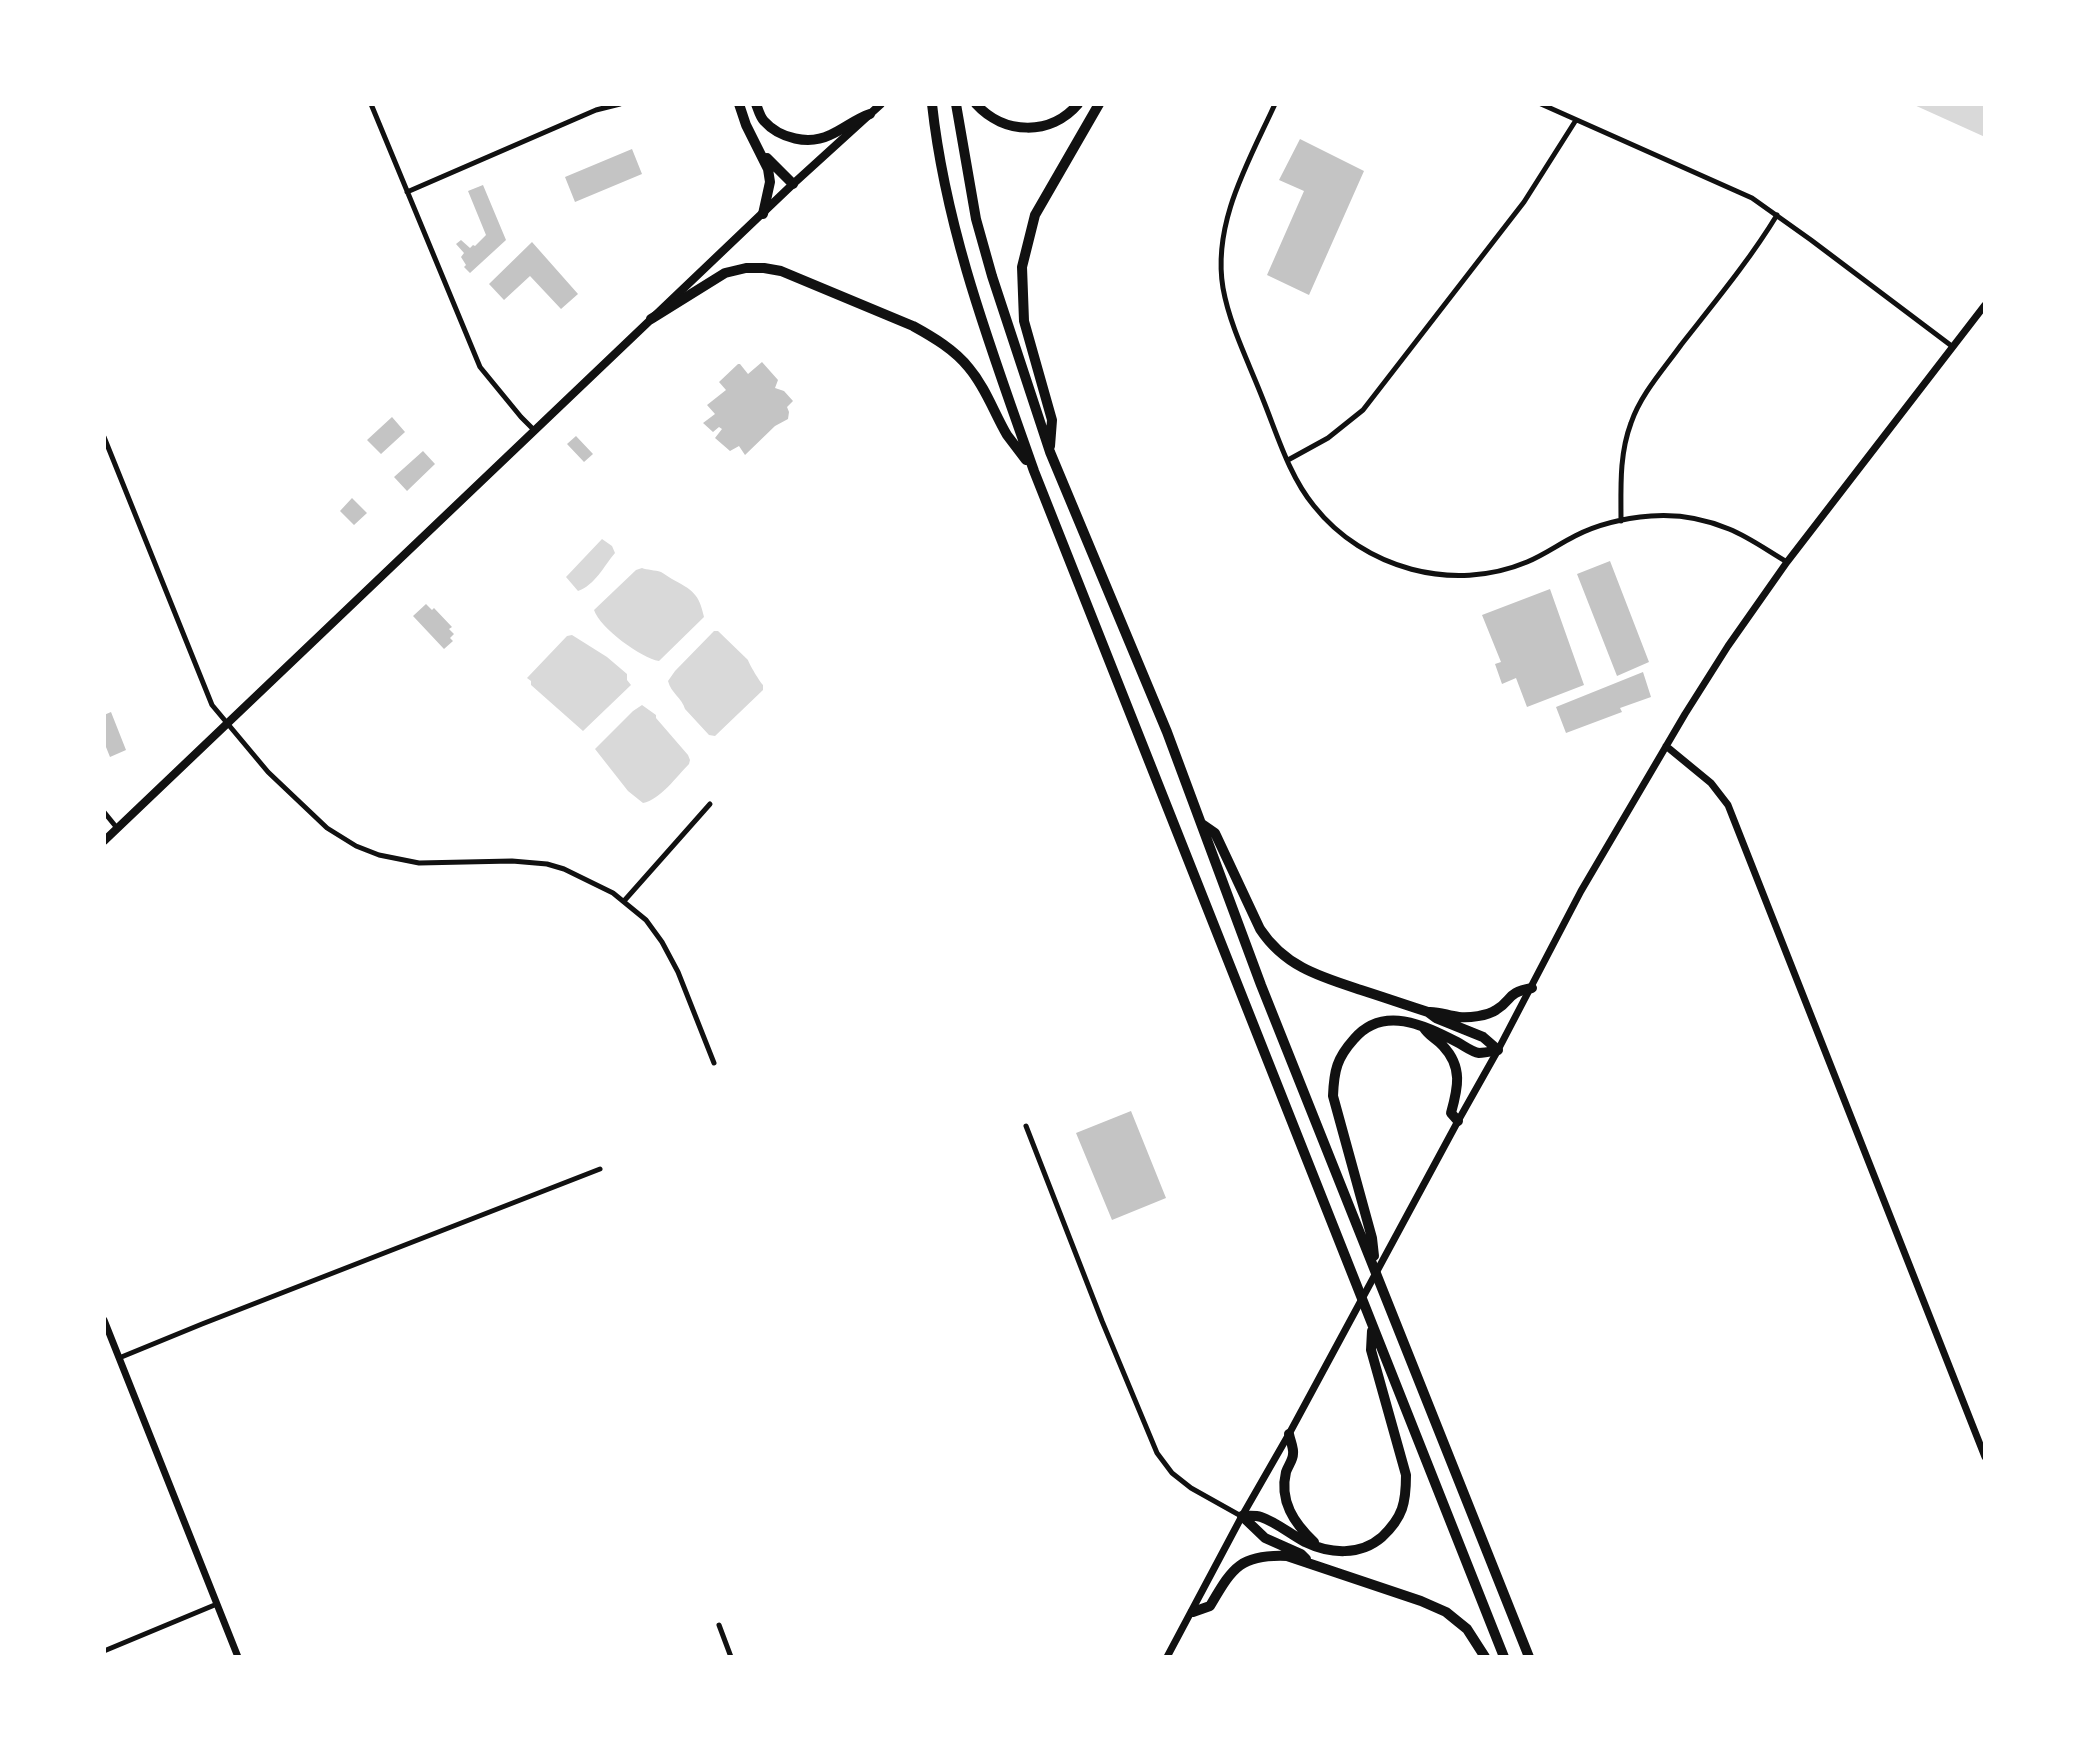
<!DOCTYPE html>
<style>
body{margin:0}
#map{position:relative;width:2089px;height:1761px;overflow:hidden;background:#fff;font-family:"Fira Sans",sans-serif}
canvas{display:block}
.frame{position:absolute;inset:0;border:106px solid #fff;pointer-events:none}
</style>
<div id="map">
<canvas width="2089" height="1761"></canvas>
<div class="frame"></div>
</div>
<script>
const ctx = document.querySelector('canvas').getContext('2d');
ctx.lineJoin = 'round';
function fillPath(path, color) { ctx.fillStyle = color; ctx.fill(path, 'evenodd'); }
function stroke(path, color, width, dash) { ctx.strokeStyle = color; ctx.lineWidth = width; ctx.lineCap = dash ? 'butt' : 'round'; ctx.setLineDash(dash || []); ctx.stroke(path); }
fillPath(new Path2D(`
 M1912,104H1985V137Z
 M602,539L612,546L615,553C604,566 595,585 578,591L566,577Z
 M642,568C647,570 655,570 661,572C665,574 668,577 672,579C692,590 699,593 704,617L659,661C641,658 600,628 594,610L636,570Z
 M714,631H718L748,660C749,664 760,682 763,685V690L715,736L709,735L685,709C682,698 671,693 668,681L675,671Z
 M572,635L607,657L627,674V680L631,685L583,731L531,685V681L527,678L567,636Z
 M642,705L656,715V718L688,755L690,760L689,764C677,776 660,800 643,803L628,791L595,749L633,711Z`), '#d9d9d9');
fillPath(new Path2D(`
 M1300,139L1364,171L1309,295L1267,275L1304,191L1279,180Z
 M632,149L642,174L575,202L565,177Z
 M483,185L506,240L470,273L464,267L466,265L461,257L464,253L456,244L461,240L470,248L473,245L475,246L486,235L468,191Z
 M532,242L578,294L561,309L530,276L504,300L489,284Z
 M762,362L778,380L775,388L784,391L793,401L787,407L789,412L788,419L775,426L745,455L739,446L730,451L715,438L722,429L719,427L713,432L703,423L715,414L707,405L726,390L719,382L738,364H740L748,374Z
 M392,417L405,432L381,454L367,440Z
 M576,436L593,454L584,462L567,444Z
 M423,451L435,464L407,491L394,477Z
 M352,498L367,513L354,525L340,511Z
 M1610,561L1649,662L1617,676L1577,574Z
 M1550,589L1584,685L1527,707L1516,678L1502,684L1495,664L1501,662L1482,615Z
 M426,604L432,610L434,608L452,627L449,629L454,634L450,638L453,641L444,649L413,616Z
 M1643,672L1651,697L1620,708L1622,712L1566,733L1556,707Z
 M111,712L126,750L110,757L104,742V715Z
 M1131,1111L1166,1198L1112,1220L1076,1133Z`), '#c4c4c4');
stroke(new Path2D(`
 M371,104L480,367L521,417L534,430
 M1275,104C1249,161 1212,223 1223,288C1230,327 1250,365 1264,402C1278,437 1290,477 1314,506C1364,569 1453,593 1527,562C1544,555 1559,544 1575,536C1598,524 1626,518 1651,516C1677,514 1705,519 1729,529C1749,537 1768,551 1787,562
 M1541,104L1752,198L1811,240L1953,347
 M407,192L596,110L620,104
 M104,437L212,705L268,772L327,828L356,846L379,855L419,863L512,861L547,864L564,869L613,893L646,920L662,942L678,972L714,1063
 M1288,460L1328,438L1363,410L1524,202L1576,120
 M1621,521C1621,488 1619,455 1631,423C1641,394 1663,370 1681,345C1714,303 1749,261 1777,215
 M104,812L117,828
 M624,901L710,804
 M1026,1126L1102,1321L1157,1453L1172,1473L1191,1488L1241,1516
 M119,1358L202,1324L600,1169
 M719,1625L731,1657
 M104,1651L217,1604`), '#111', 5);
stroke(new Path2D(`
 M1666,746L1711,783L1728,805L1985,1457
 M104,1320L238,1657
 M1167,1657L1242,1516L1289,1434L1458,1121L1498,1050L1581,891L1685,714L1728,646L1787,562L1985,305`), '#111', 7);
stroke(new Path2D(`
 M104,841L793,184L881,104`), '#111', 8);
stroke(new Path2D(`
 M739,104L746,125L768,169L770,182L763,214
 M756,104C758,109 760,117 764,121C780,139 809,145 830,135C844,129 855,119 870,114
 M932,104C946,232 992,351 1034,471L1504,1657
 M956,104L976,219L992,276L1050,452L1167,732L1261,985L1529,1657
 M976,104C1004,135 1051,136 1078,104
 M767,158L793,184
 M651,319L725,273L746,268H764L781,271L913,326C933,337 955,350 969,368C986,388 994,413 1007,435C1013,443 1020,452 1026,460
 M1050,446L1052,420L1024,321L1022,267L1035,215L1099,104
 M1202,824L1215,833L1260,929C1285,967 1321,977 1361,990C1383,997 1406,1005 1428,1012L1436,1018L1483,1037L1498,1050
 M1428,1012C1439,1011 1448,1016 1459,1017C1469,1018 1487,1016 1496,1010C1514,999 1505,993 1532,988
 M1424,1028C1429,1036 1437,1039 1443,1046C1463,1067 1458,1088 1451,1113L1458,1121
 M1374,1256L1372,1238L1333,1096C1334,1070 1337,1058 1354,1039C1383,1005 1424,1025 1457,1042C1463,1045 1472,1052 1479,1053C1485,1053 1493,1051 1498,1050
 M1289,1434C1290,1440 1294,1448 1293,1454C1293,1460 1288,1466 1286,1472C1279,1501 1294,1523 1314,1542
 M1242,1516C1248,1516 1255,1515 1261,1517C1276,1522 1290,1534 1305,1542C1330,1554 1360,1556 1382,1537C1403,1517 1406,1503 1406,1475L1371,1350L1372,1331
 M1242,1516L1265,1538L1301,1554L1306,1559
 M1193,1612L1210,1606C1232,1569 1239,1554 1287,1556L1421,1601L1446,1612L1467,1629L1485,1657`), '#111', 10);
</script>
